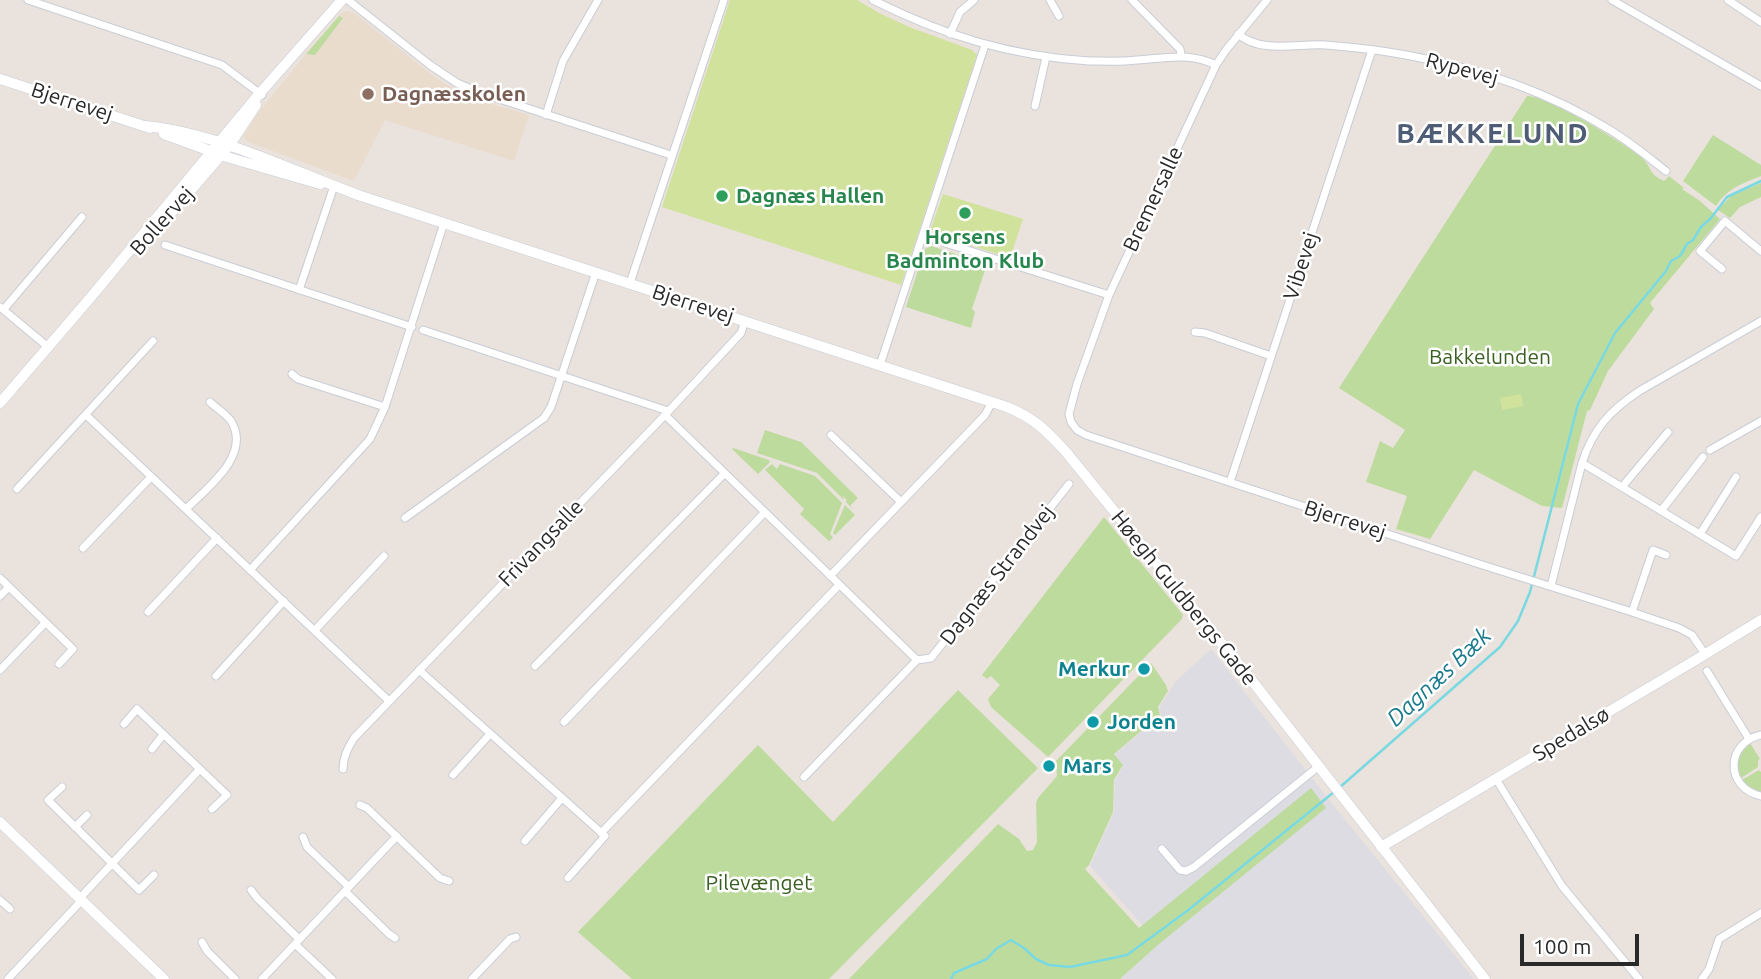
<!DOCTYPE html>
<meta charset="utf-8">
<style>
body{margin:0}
#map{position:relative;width:1761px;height:979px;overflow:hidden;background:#eae2dc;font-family:Ubuntu,sans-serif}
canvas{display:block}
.scale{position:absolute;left:1520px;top:934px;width:119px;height:32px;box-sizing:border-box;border:4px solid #292929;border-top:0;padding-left:9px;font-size:21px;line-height:24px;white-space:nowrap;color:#292929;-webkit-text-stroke:5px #fff;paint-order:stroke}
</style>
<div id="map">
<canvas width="1761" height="979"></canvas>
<div class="scale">100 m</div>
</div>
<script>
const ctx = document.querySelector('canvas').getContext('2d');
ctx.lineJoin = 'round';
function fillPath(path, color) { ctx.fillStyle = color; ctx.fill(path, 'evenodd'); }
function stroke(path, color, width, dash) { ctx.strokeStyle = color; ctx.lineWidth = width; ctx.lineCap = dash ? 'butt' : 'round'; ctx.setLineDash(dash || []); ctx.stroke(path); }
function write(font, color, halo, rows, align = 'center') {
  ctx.font = font + ' Ubuntu,sans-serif'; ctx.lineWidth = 5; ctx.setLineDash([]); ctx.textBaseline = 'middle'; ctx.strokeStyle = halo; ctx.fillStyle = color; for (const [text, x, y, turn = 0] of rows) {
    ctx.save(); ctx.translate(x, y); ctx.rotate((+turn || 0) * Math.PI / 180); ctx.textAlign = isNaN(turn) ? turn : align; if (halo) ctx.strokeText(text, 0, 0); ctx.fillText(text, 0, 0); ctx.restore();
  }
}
fillPath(new Path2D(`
 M1211,649L1330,801L1474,979H1120L1159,944L1090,866L1114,812L1115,781L1123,766L1115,754L1161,715L1159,708L1176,681Z`), '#dddce3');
fillPath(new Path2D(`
 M348,11L354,13L432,75L455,90L471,98L529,115L514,161L385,120L354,181L246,141L244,136L258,113L306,54L339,16L343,12Z`), '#eadccd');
fillPath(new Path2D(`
 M339,16L343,18L315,55L306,54Z
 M1527,96C1546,95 1626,144 1642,158C1653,168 1647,173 1664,181L1669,176L1684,188L1682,189L1700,201L1720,219L1650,303L1654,309L1608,371L1590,410L1587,411L1562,508L1542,506L1474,470L1430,539L1396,529L1407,496L1366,482L1380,441L1393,448L1405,430L1339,388Z
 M1713,135L1761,165V176C1741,184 1728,188 1716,206L1683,181Z
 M1761,183V197L1740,207L1730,218L1718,210L1731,196Z
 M931,246L987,264L972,309L975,312L971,328L906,307L925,249Z
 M765,430L801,442L858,498L850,506L853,510L846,502V500L848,501L843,496L844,500L817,473L757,453Z
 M733,448L769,460L770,462L758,474L732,449Z
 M772,464L777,469L780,464L815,476L842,503L830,534L833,538L829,541L800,514L804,509L765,470Z
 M845,505L855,515L835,535L833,533Z
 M1104,517L1183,615L1181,620L1048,757L991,707L988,699L1000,685L991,676L987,679L982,675Z
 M1151,663L1166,685L1168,691L1158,707L1160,715L1114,754L1123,765L1114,780L1113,812L1089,865L1085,869L1139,928L1311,788L1326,808L1159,944L1120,979H849L998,824L1019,839L1027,851L1033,850L1037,842L1036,803L1038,798L1057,776L1056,761Z
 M958,690L1038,768L829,979H632L578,932L758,745L833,822Z
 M1750,743L1760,759L1758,760V767L1741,778C1734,765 1739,751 1750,743Z
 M1759,770L1761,772V792L1753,790L1742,780Z`), '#bedb9e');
fillPath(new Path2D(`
 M730,0H857L879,13L909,27L972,50L977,55L901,285L662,207Z
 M943,194L1023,219L1010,258L935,234L931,228Z
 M1521,394L1523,406L1502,410L1500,398Z`), '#d0e29b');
stroke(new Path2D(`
 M1339,788L1500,647L1518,621L1530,592L1578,404L1615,333L1666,271L1671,261L1680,256L1687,244L1693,240L1701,227L1711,218L1727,197L1761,181
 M951,979L954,973L987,959L996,949L1011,940L1024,948L1036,959L1049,965L1070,967L1127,955L1187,911L1334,792`), '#79d9e2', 2.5);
const street = new Path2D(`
 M28,0L222,65L262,95
 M348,0L430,65L457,83L478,92L671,155
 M873,0C943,35 1009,56 1089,61C1104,61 1121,62 1137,60C1167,58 1188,52 1216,65
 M1050,0L1059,16
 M1132,0L1180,49L1181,55
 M1267,0L1226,50L1216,65L1109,295L1077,384L1069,414L1071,422L1077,430L1086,435L1476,563L1632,612L1679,628L1692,635L1705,654
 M1612,0L1761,86
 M1728,0L1761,22
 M950,34L960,12L974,0
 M1238,34C1261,54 1298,43 1326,45C1352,47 1379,50 1406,55C1478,68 1547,91 1610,130C1630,142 1648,157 1666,171
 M1035,106L1046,57
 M546,115L563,61L598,0
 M923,236L1109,295
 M165,245L412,327
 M1722,269L1700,251L1725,221L1761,251
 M630,283L724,0
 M299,290L334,186
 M0,307L48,347
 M4,309L82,217
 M423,330L668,411
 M1195,332L1205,333L1271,356
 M880,365L985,45
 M292,374L298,379L385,407
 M86,415L389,701
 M665,415L917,660
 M831,435L901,502
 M1710,450L1761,421
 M1582,463L1736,556L1761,517
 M1230,482L1372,50
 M1622,487L1668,432
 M17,489L153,341
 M186,509C207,488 252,455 231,421C226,414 216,408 210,402
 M1661,511L1703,457
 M405,518L544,418L551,407L596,272
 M1700,534L1736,477
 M83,548L151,477
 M251,569L370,439L385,407L444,223
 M830,576L985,415L992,402
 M0,578L73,649L59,664
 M1551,586L1582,463C1593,429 1610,410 1641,390L1761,321
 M0,596L9,587
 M148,612L217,538
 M1632,612L1653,550L1666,555
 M315,630L384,556
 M535,666L724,474
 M0,670L45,623
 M419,670L605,836L568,878
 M1707,671L1749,739
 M216,676L284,601
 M564,722L764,513
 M124,724L137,709L227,795L212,809
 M1761,735C1725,743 1725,788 1761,796
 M152,749L163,735
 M343,769C343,757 348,748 354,738L665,415L741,333L745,321
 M453,775L490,734
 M804,777L917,660L931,658L1069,484
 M1496,779L1562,886L1639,979
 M62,787L48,800L139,890L154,875
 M360,805L367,808L440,878L449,881
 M75,827L87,815
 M601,833L839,585
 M303,837L307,847L349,887
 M525,841L562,798
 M1162,849L1180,870L1186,871L1194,867L1319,766
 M251,890L257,898L299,939
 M345,891L389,934L395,938
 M80,898L199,770
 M0,900L10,909
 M202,942L207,951L235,979
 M295,944L332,979
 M8,979L82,900
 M262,979L397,836
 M472,979L510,939L516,937
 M1702,979L1709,969L1719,939L1761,913`);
const secondary = new Path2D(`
 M0,79L150,128
 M145,126C217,133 290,170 358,195L1007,407C1034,418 1047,431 1066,452L1253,682L1485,979
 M164,134L227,157L320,184
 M137,250L153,234L229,146L256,105
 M0,403L91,297L260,93L342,0
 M0,822L164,979
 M1381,847L1699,658L1761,620`);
stroke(street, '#c8cdd6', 9);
stroke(secondary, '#c8cdd6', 11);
stroke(street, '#fff', 7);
stroke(secondary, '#fff', 10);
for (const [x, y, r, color] of [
 [368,94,7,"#8d6e63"],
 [722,196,7,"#2e9e5b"],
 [965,213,7,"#2e9e5b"],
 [1144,669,7,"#0f9aa8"],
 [1093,722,7,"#0f9aa8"],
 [1049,766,7,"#0f9aa8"]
]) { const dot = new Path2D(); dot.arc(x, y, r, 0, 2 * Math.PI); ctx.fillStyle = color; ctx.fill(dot); stroke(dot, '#fff', 2.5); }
write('21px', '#292929', '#fff', [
 ["Rypevej",1462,69,15],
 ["Bjerrevej",72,102,18],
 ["Bremersalle",1153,199,-65],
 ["Bollervej",162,221,-48],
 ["Vibevej",1301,266,-72],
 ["Bjerrevej",693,304,18],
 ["Bjerrevej",1345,520,18],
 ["Frivangsalle",541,543,-46],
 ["Dagnæs Strandvej",997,575,-52],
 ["Høegh Guldbergs Gade",1184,598,51],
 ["Spedalsø",1571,734,-31]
]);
write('bold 21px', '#785e54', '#fff', [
 ["Dagnæsskolen",382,94]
], 'left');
write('bold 21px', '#27864d', '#fff', [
 ["Dagnæs Hallen",736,196],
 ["Horsens",965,237,"center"],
 ["Badminton Klub",965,261,"center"]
], 'left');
write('21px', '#385f21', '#fff', [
 ["Bakkelunden",1490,357],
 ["Pilevænget",759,883]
]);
write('bold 21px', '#0d838f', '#fff', [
 ["Merkur",1130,669,"right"],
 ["Jorden",1107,722],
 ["Mars",1063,766]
], 'left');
write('italic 23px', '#1a798c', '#fff', [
 ["Dagnæs Bæk",1439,677,-43]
]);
ctx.letterSpacing = '2px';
write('bold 28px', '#4e5c75', '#fff', [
 ["BÆKKELUND",1493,134]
]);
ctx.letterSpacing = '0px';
</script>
